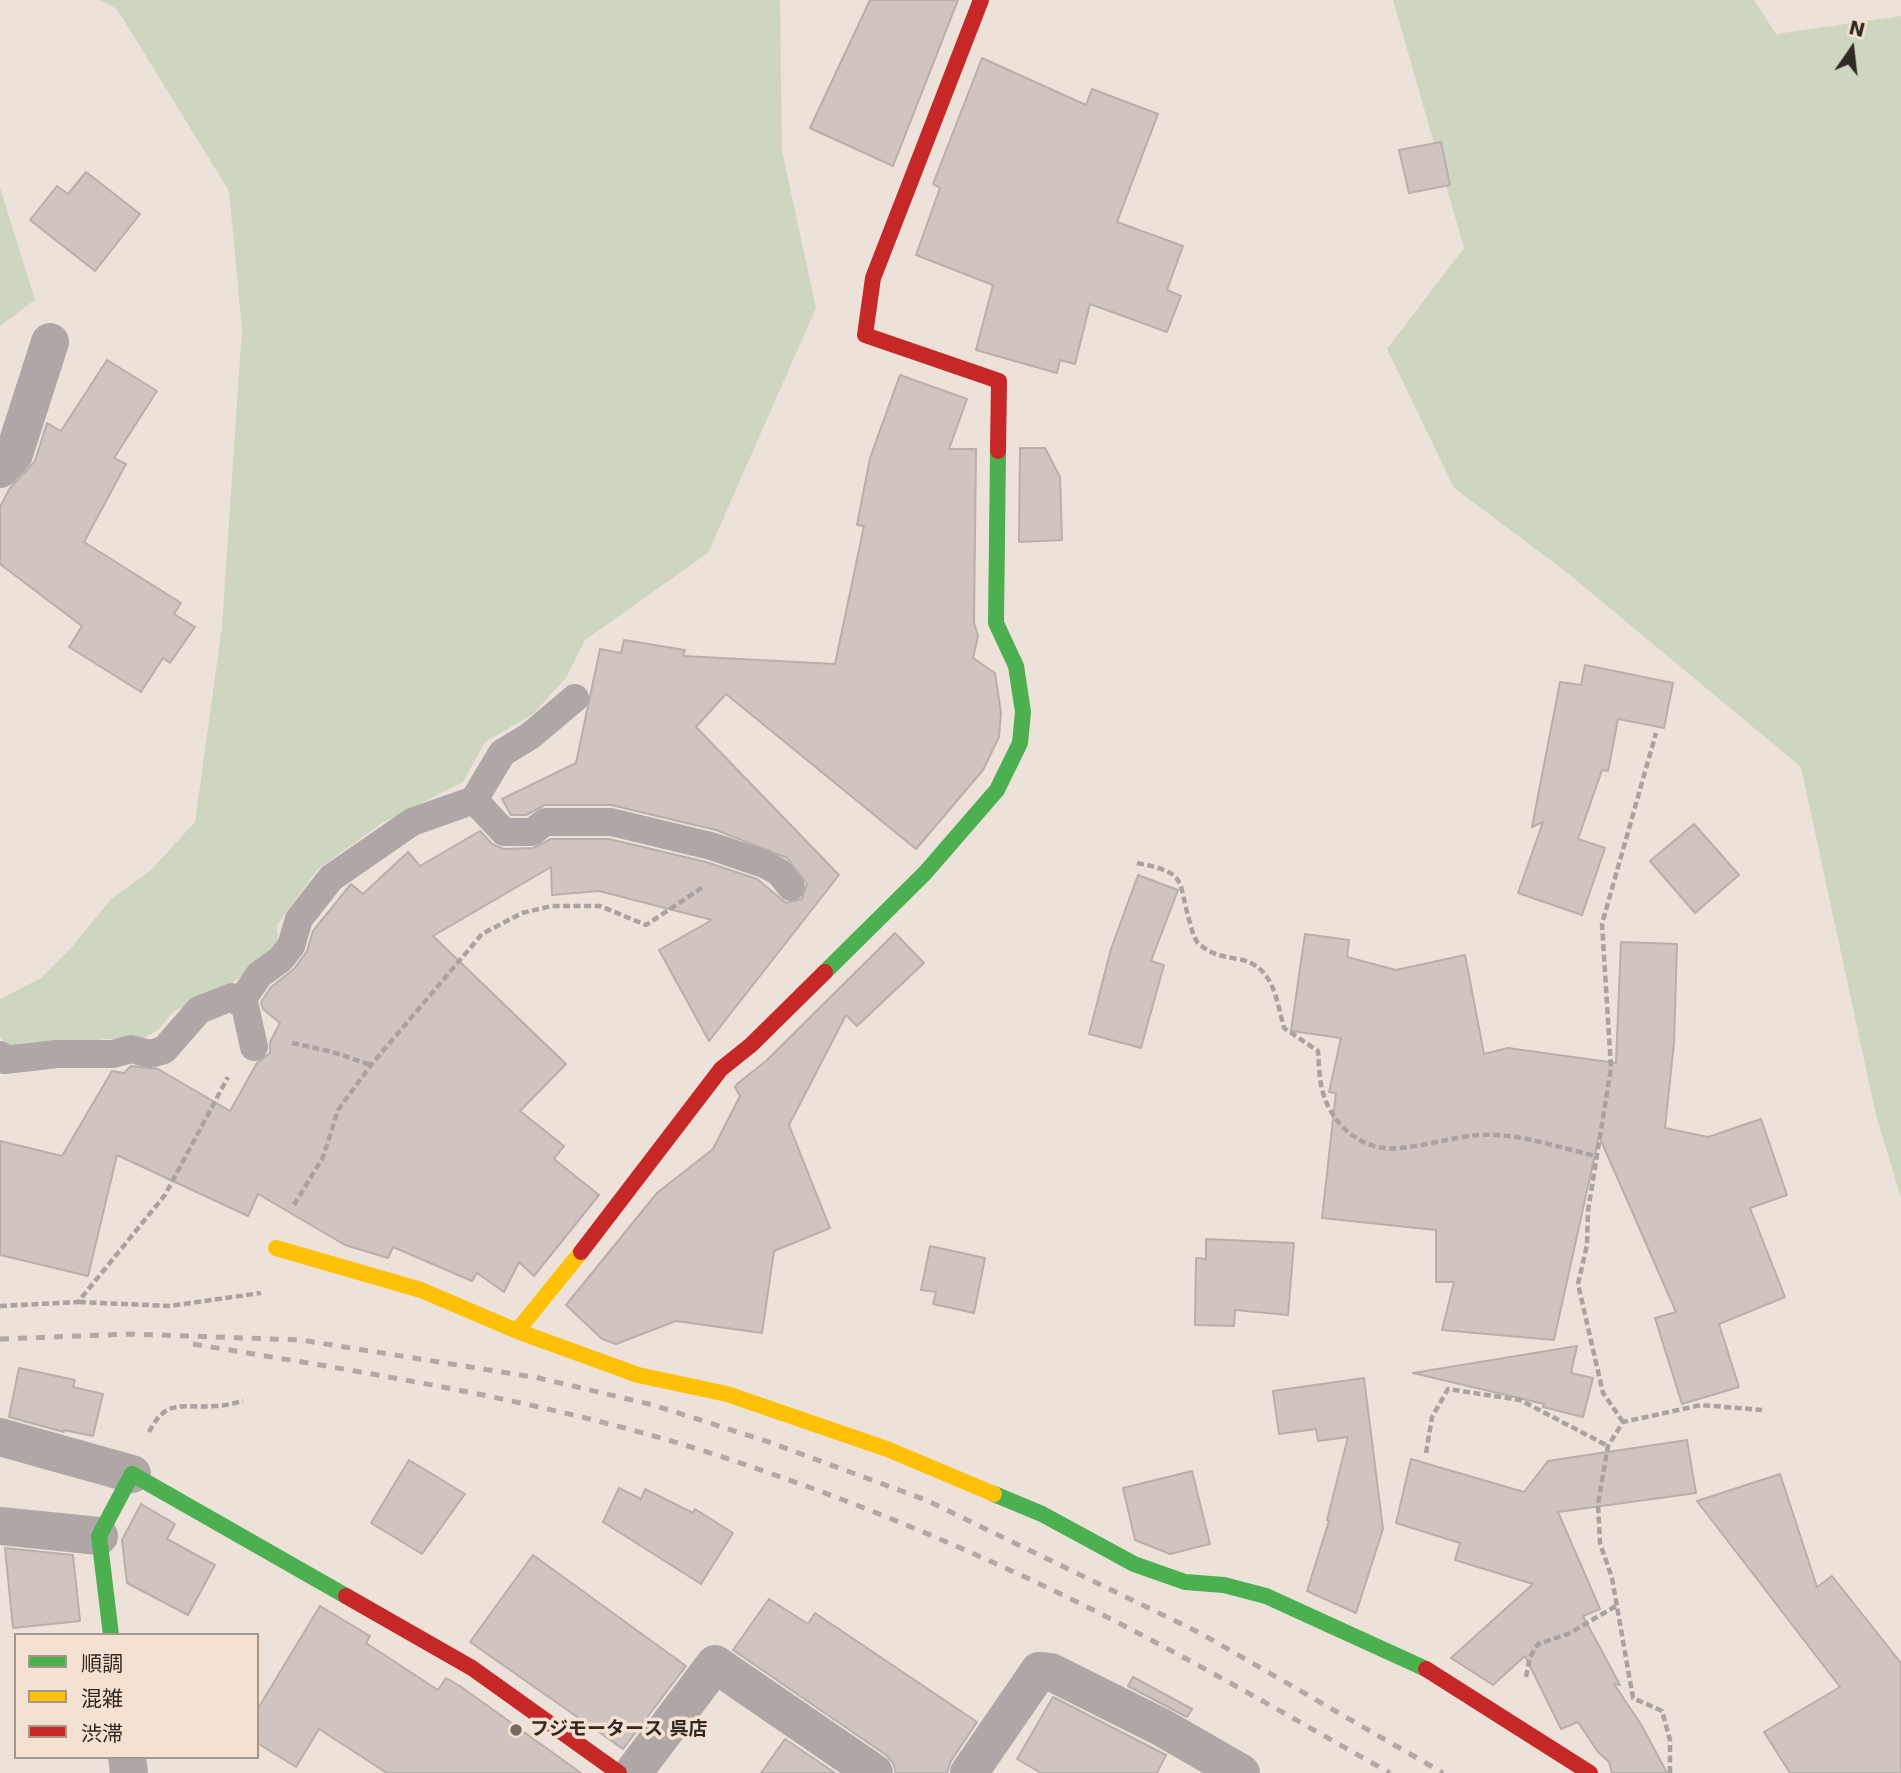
<!DOCTYPE html>
<meta charset="utf-8">
<style>
body{margin:0}
#map{position:relative;width:1901px;height:1773px;overflow:hidden;background:#ede2d9;font-family:"DejaVu Sans","Noto Sans JP",sans-serif}
canvas{display:block}
.legend{position:absolute;left:14px;top:1633px;width:245px;height:126px;box-sizing:border-box;background:#f5e1d1;border:2px solid #a7978b;margin:0;padding:9px 12px;list-style:none;font-size:21px;color:#312923}
.legend li{display:flex;align-items:center;gap:14px;height:35px}
.legend b{width:35px;border:2px solid #a7978b}
.north{position:absolute;left:1817px;top:14px;width:70px;height:70px;-webkit-text-stroke:5px #f5e1d1;paint-order:stroke;rotate:14deg;font-size:19px;font-weight:700;line-height:28px;text-align:center;color:#312923}
.north::after{content:'';display:block;margin:auto;width:24px;height:32px;background:#312923;clip-path:polygon(50% 0,100% 100%,50% 72%,0 100%)}
</style>
<div id="map">
<canvas width="1901" height="1773"></canvas>
<ul class="legend">
<li><b style="height:9px;background:#4caf50"></b>順調</li>
<li><b style="height:9px;background:#ffc107"></b>混雑</li>
<li><b style="height:9px;background:#c62828"></b>渋滞</li>
</ul>
<div class="north">N</div>
</div>
<script>
const ctx = document.querySelector('canvas').getContext('2d');
ctx.lineJoin = 'round';
function fillPath(path, color) { ctx.fillStyle = color; ctx.fill(path, 'evenodd'); }
function stroke(path, color, width, dash) { ctx.strokeStyle = color; ctx.lineWidth = width; ctx.lineCap = dash ? 'butt' : 'round'; ctx.setLineDash(dash || []); ctx.stroke(path); }
function write(font, color, halo, rows, align = 'center') {
  ctx.font = font + ' "DejaVu Sans","Noto Sans JP",sans-serif'; ctx.lineWidth = 7; ctx.setLineDash([]); ctx.textBaseline = 'middle'; ctx.strokeStyle = halo; ctx.fillStyle = color; for (const [text, x, y, turn = 0] of rows) {
    ctx.save(); ctx.translate(x, y); ctx.rotate((+turn || 0) * Math.PI / 180); ctx.textAlign = isNaN(turn) ? turn : align; if (halo) ctx.strokeText(text, 0, 0); ctx.fillText(text, 0, 0); ctx.restore();
  }
}
fillPath(new Path2D(`
 M100,0H780L782,151L816,308L708,553L585,640L566,678L533,714L485,742L463,782L382,823L317,870L277,925L279,950L225,988L174,1011L158,1030L142,1039H104L18,1052L0,1038V999L41,978L72,947L111,899L151,870L195,822L222,626L242,329L229,191L117,9Z
 M1393,0H1754L1776,34L1901,16V1198L1876,1115L1801,767L1565,571L1454,488L1387,349L1464,248Z
 M0,188L35,300L0,326Z`), '#ced6c1');
const building = new Path2D(`
 M870,0H958L893,166L810,128Z
 M982,58L1086,105L1092,89L1158,114L1117,222L1183,246L1167,290L1181,296L1167,332L1090,304L1075,364L1060,360L1057,373L976,350L993,285L916,255L940,188L933,184Z
 M1441,142L1450,185L1409,193L1399,150Z
 M86,172L140,214L95,271L30,220L57,186L68,194Z
 M107,360L157,391L114,458L126,464L84,542L181,603L174,614L195,627L170,663L163,658L141,692L69,647L82,626L0,564V507L10,488L35,461L47,423L61,431Z
 M900,375L967,399L949,449H976L974,623L978,636L973,658L995,673L1001,713L999,737L983,770L916,849L726,694L696,727L839,875L709,1041L659,950L712,920L599,891L552,895L551,867L433,936L566,1064L520,1111L564,1146L554,1159L599,1195L534,1276L519,1262L504,1292L477,1273L472,1281L393,1247L388,1258L345,1245L258,1194L248,1216L117,1155L88,1276L0,1255V1141L62,1156L112,1071L124,1073L131,1066L158,1069L230,1111L257,1063L270,1053V1042L280,1023L263,1009L261,1002L271,987L294,969L307,951L313,931L351,884L363,894L408,852L420,866L480,831L492,844L504,849L533,848L551,839H609L706,862L757,879L786,903L802,899L807,884L787,858L716,830L611,805H545L526,815H511L502,799L576,763L600,649L621,653L624,640L685,650L683,656L835,664L864,526L857,525L870,458Z
 M1020,448H1045L1060,477L1062,540L1019,542Z
 M1585,665L1673,683L1664,728L1618,719L1608,771L1602,770L1578,839L1605,848L1582,915L1518,893L1543,822L1532,827L1560,682L1581,685Z
 M1694,824L1739,875L1695,913L1650,861Z
 M1138,875L1178,890L1151,961L1164,965L1141,1048L1089,1034L1111,949Z
 M895,933L924,963L857,1026L846,1015L789,1125L830,1228L774,1251L762,1333L676,1321L616,1344L602,1339L566,1305L657,1193L713,1149L740,1096L735,1087L737,1084L766,1061Z
 M1305,934L1349,940L1347,957L1396,970L1465,955L1484,1054L1508,1048L1616,1063L1621,942L1677,944L1674,1043L1665,1128L1708,1137L1761,1119L1787,1195L1750,1208L1785,1297L1719,1324L1739,1387L1682,1404L1655,1318L1676,1312L1599,1136L1554,1340L1442,1330L1454,1282H1436V1230L1322,1218L1336,1093L1329,1092L1341,1038L1291,1031Z
 M1206,1239L1294,1243L1288,1315L1235,1310L1234,1326L1195,1325L1196,1258L1206,1259Z
 M930,1246L985,1258L974,1313L933,1304L936,1292L921,1290Z
 M1577,1346L1571,1373L1593,1378L1583,1417L1543,1407L1544,1404L1413,1373Z
 M19,1368L75,1380L73,1387L103,1394L93,1436L64,1430V1432L9,1417Z
 M1364,1378L1383,1529L1356,1613L1307,1591L1329,1521L1327,1520L1348,1437L1318,1441L1316,1429L1279,1434L1273,1391Z
 M1687,1440L1696,1493L1558,1512L1600,1609L1583,1616L1620,1685L1614,1684L1642,1726L1667,1773H1612L1609,1762L1598,1752L1578,1722L1561,1729L1525,1656L1493,1685L1451,1658L1533,1584L1455,1560L1460,1543L1396,1523L1411,1459L1524,1492L1548,1461Z
 M409,1460L465,1494L422,1554L371,1523Z
 M1192,1471L1210,1544L1170,1554L1135,1540L1123,1488Z
 M1780,1474L1817,1587L1832,1576L1901,1663V1773H1790L1764,1732L1840,1687L1697,1501Z
 M619,1488L641,1499L645,1489L693,1513L695,1509L733,1533L701,1584L603,1522Z
 M141,1504L175,1524L167,1539L215,1565L188,1615L127,1583L122,1540Z
 M5,1548L73,1555L80,1621L13,1628Z
 M533,1555L686,1666L623,1749L470,1642Z
 M769,1599L808,1624L815,1613L977,1722L951,1761L947,1773H896L893,1763L886,1755L733,1650Z
 M320,1606L370,1636L366,1643L438,1690L446,1678L460,1686L581,1773H387L319,1729L296,1767L257,1743V1710Z
 M1133,1677L1192,1709L1187,1717L1128,1686Z
 M1053,1697L1166,1755L1157,1773H1041L1017,1759Z
 M785,1739L835,1773H761Z`);
fillPath(building, '#cfc4c0');
stroke(building, '#b8afaa', 2);
stroke(new Path2D(`
 M1137,863C1189,873 1177,880 1190,923C1192,930 1194,938 1198,943C1210,954 1221,956 1237,959C1273,964 1276,998 1284,1028L1318,1051C1319,1064 1319,1080 1323,1093C1333,1127 1364,1152 1399,1148C1426,1146 1453,1137 1479,1135C1516,1132 1560,1148 1596,1156
 M292,1043L333,1052L371,1065
 M294,1205L323,1157L338,1110L371,1065L482,934L522,913L552,906H600L646,925L703,887
 M79,1302L170,1306L261,1293
 M0,1306L78,1302L165,1195L228,1077
 M1623,1422L1603,1393L1578,1284L1587,1245L1588,1211L1611,1068L1602,924L1656,733
 M149,1432C167,1397 183,1409 215,1406C225,1406 234,1403 243,1401
 M1426,1453L1432,1417L1448,1389L1520,1400L1608,1446
 M1526,1677L1530,1657L1538,1644L1568,1634L1616,1606
 M1670,1773V1740L1662,1711L1633,1698L1612,1578L1600,1543L1598,1504L1608,1446L1623,1422L1701,1405L1762,1410`), '#aaa1a0', 4.5, [7, 3.5]);
stroke(new Path2D(`
 M474,800L504,832H532L545,822H611L711,846L764,864L779,872L791,887
 M240,1003L259,975L281,959L291,946L299,919L331,878L412,822L474,800L502,753L530,736L575,698
 M0,1055L5,1060L57,1054H113L131,1049L150,1054L164,1050L199,1010L232,997L245,1006L254,1047`), '#afa6a6', 28);
stroke(new Path2D(`
 M0,469L14,454L50,342
 M0,1437L132,1474
 M0,1526L99,1536
 M127,1757L129,1773
 M633,1773L715,1664L874,1773
 M969,1773L1039,1671L1051,1672L1161,1727L1241,1773`), '#afa6a6', 38);
stroke(new Path2D(`
 M825,972L925,873L997,790L1020,743L1023,712L1016,666L996,623L998,451
 M994,1494L1042,1514L1134,1564L1185,1582L1224,1585L1266,1596L1426,1669
 M111,1635L99,1536L132,1474L346,1596`), '#4caf50', 16);
stroke(new Path2D(`
 M276,1248L421,1290L517,1331L581,1252
 M517,1331L638,1375L727,1394L887,1449L994,1494`), '#ffc107', 16);
stroke(new Path2D(`
 M981,0L873,278L865,335L999,381L998,451
 M581,1252L721,1069L751,1045L825,972
 M346,1596L472,1668L619,1773
 M1426,1669L1590,1773`), '#c62828', 16);
stroke(new Path2D(`
 M0,1339L131,1334L301,1340L539,1378L653,1405L766,1441L926,1500L1200,1633L1443,1773
 M193,1344C380,1375 573,1404 752,1467C852,1501 949,1541 1044,1586C1162,1642 1276,1709 1390,1773`), '#b2a8a5', 5, [9, 9]);
for (const [x, y, r, color] of [
 [516,1730,7,"#736a63"]
]) { const dot = new Path2D(); dot.arc(x, y, r, 0, 2 * Math.PI); ctx.fillStyle = color; ctx.fill(dot); stroke(dot, '#f5e1d1', 2.5); }
write('bold 19px', '#312923', '#f5e1d1', [
 ["フジモータース 呉店",530,1730]
], 'left');
</script>
